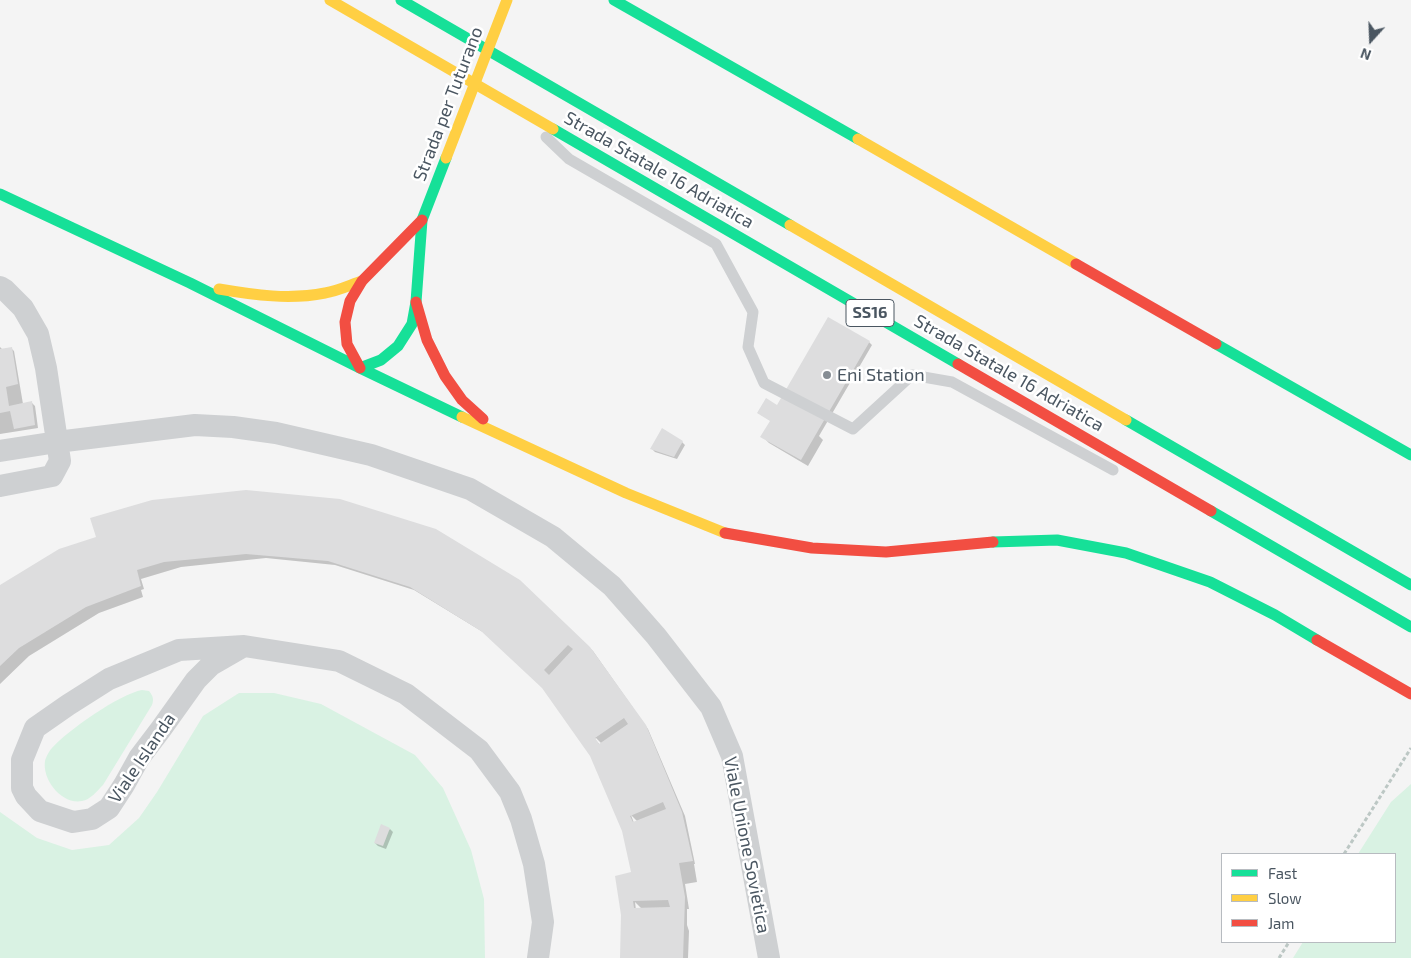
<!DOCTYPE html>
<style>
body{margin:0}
#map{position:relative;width:1411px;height:958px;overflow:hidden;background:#f4f4f4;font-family:"Exo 2",sans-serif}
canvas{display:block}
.legend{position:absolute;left:1221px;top:853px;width:175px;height:90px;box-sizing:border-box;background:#fff;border:1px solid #b7bbc0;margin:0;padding:6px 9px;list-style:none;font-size:15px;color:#4a5661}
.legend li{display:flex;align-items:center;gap:10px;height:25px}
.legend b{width:25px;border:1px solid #b7bbc0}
.north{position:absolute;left:1346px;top:15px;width:50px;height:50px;-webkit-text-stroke:4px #fff;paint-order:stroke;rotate:200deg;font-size:14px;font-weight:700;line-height:20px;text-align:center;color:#4a5661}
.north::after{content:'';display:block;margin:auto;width:18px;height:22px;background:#4a5661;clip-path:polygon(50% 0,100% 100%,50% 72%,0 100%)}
</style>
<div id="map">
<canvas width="1411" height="958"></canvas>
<ul class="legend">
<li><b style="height:6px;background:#16e098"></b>Fast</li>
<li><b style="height:6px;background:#ffcf43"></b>Slow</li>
<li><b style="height:6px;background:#f24e42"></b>Jam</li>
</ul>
<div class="north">N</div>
</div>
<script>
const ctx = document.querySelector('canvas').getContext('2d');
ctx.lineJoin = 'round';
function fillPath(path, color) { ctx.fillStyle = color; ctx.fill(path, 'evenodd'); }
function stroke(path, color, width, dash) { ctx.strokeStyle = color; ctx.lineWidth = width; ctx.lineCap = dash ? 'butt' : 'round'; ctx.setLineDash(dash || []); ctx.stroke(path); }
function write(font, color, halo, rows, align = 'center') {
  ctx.font = font + ' "Exo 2",sans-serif'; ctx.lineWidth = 5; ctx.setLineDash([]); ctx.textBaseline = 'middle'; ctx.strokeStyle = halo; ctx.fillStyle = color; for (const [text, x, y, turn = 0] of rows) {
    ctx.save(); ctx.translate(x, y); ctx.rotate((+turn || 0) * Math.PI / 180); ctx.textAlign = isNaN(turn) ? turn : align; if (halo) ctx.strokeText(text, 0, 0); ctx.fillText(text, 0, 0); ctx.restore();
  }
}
fillPath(new Path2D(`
 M142,690L149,691C153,696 154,699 152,705L103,785C97,791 90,800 82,801C62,805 42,780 45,761C46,757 49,751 52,748C68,730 120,694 142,690Z
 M239,693H274L321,704L415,755L443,788L471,850L484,899L485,958H0V812L37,838L72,850L109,845L139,818L157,792L203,716Z
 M1411,784V958H1293L1303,942H1395V854H1358L1391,802Z`), '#d9f2e3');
fillPath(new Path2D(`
 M869,342L872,345L819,436L823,440L808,466L769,443L762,436L771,421L758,413L778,407Z
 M0,347L3,350L11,348L14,351L23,404L32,403L35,406L38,428L0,434Z
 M682,442L685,445L677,459L655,452L652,449Z
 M92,519L519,581L593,651L648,729L685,816L695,864H694L697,882L685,884L689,909H687V925L689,931L688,958H622L633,873L623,831L591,755L544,688L486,634L414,590L335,565L266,558L181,567L141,579L144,589L141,590L143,597L99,613L29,656L0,684V587L98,538ZM596,738L602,744L600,745L595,739ZM631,815L638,822L634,823ZM635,902L642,909L636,910Z
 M390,829L393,832L386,849L378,846L375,843Z`), '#0003');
fillPath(new Path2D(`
 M828,317L870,341L801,460L760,437L770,421L757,413L766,398L777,405Z
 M12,347L18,384L6,387L9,406L32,401L35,425L14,429L10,411L0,413V349Z
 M662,428L683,441L674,457L650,449Z
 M246,490L340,499L436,529L520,580L590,647L646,725L682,812L693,861L679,863L685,897L683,958H620L621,915L615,876L631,872L622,831L590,756L542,688L481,631L410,587L328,561L246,554L164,562L137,570L141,586L86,607L19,648L0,666V585L59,549L96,537L90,518L152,500ZM568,645L573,649L549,675L544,670ZM624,718L628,724L599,744L595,738ZM663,802L666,809L633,822L630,816ZM668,900L670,907L634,908L633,901Z
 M381,824L390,828L383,846L374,843Z`), '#ddddde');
stroke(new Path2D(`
 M1344,854L1411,748
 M1279,958L1289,942`), '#bcc7c4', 3, [4, 2.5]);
stroke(new Path2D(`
 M546,137L569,159L716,244L753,312L748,347L764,383L853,429L912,375L952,382L1113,470`), '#ced0d2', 11);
stroke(new Path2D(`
 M0,287L5,290L23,308L38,334L46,368L60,461L52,476L0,486
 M0,451L57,442L195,425L233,427L276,433L371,455L470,489L553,537L612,586L656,636L711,707L732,756L769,958
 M244,646L211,665L196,680L161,729L139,758L124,785L109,808L92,819L73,822L40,811L26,796L22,788V760L35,728L68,705L109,679L179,650L244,646L339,661L406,694L479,750L510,792L521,819L534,864L543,922L538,958`), '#ced0d2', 22);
stroke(new Path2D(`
 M401,0L790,225
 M614,0L858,139
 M553,129L958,364
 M0,194L190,283L360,368L462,417
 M1216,344L1411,455
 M360,368L381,360L398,346L412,324L416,302L422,220L446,158
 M1126,420L1411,585
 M1211,511L1411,627
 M993,542L1057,540L1126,553L1210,582L1275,615L1317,640`), '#16e098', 11);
stroke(new Path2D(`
 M330,0L553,129
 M858,139L1076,264
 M790,225L1126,420
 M219,289C254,295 290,300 325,293C338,291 350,285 362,281
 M462,417L626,493L725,533`), '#ffcf43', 11);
stroke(new Path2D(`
 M1076,264L1216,344
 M416,302L427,340L445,376L462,400L483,419
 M958,364L1211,511
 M360,368L347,344L345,322L350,301L362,281L422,220
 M725,533L812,548L886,552L993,542
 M1317,640L1411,694`), '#f24e42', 11);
stroke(new Path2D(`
 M446,158L507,0`), '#ffcf43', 11);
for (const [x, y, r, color] of [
 [827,375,5,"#868d94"]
]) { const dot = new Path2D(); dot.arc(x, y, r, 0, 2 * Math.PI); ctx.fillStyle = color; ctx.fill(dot); stroke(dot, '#fff', 2); }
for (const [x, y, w] of [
 [870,313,48]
]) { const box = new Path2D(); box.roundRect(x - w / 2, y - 13.5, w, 27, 4); ctx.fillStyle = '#fff'; ctx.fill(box); stroke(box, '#4a5661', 1); }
write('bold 16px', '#4a5661', null, [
 ["SS16",870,313]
]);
write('18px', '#4a5661', '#fff', [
 ["Strada per Tuturano",448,104,-69],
 ["Strada Statale 16 Adriatica",659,170,30],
 ["Strada Statale 16 Adriatica",1009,373,30],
 ["Viale Islanda",142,758,-56],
 ["Viale Unione Sovietica",747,845,79]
]);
write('18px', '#4a5661', '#fff', [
 ["Eni Station",837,375]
], 'left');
</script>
